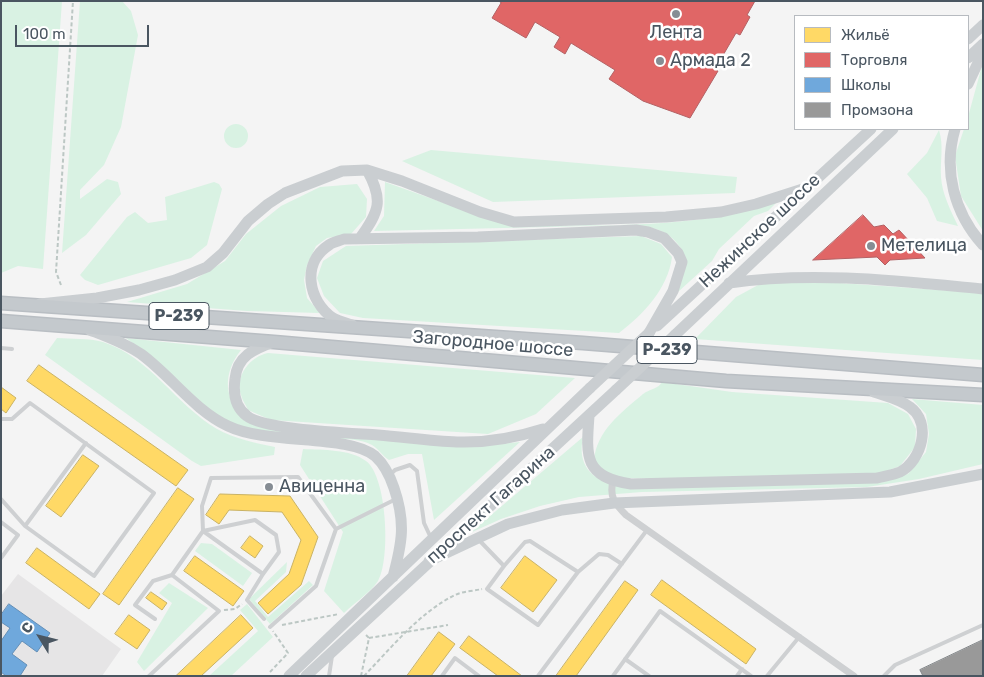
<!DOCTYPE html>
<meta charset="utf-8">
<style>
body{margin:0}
#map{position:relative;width:984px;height:677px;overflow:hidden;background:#f4f4f4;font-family:Rubik,sans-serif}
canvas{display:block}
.frame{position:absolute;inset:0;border:2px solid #4a5661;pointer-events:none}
.legend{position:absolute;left:794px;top:15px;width:175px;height:115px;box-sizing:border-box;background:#fff;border:1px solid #b7bbc0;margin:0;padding:6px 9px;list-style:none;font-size:15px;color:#4a5661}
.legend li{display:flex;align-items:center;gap:10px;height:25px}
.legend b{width:25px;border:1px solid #b7bbc0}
.north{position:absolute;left:15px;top:612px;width:50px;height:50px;-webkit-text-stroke:4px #fff;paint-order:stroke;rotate:306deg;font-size:14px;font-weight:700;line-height:20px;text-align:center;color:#4a5661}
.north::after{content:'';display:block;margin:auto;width:18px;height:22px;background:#4a5661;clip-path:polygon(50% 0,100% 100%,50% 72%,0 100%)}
.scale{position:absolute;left:15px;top:25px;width:134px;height:22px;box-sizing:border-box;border:2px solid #4a5661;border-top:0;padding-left:6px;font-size:15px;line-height:18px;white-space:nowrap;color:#4a5661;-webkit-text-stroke:4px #fff;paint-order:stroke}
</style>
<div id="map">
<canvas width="984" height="677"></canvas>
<div class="frame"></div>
<ul class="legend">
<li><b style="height:14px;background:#ffd966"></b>Жильё</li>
<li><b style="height:14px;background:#e06666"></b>Торговля</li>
<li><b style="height:14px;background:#6fa8dc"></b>Школы</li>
<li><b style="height:14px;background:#999"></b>Промзона</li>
</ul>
<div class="north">С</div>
<div class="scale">100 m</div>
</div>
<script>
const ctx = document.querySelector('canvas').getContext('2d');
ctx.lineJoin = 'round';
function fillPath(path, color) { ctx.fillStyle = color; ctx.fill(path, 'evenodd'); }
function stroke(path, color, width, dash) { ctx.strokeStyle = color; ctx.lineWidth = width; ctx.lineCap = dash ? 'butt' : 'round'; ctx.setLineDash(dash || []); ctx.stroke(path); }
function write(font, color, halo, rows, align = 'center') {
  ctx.font = font + ' Rubik,sans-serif'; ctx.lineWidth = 5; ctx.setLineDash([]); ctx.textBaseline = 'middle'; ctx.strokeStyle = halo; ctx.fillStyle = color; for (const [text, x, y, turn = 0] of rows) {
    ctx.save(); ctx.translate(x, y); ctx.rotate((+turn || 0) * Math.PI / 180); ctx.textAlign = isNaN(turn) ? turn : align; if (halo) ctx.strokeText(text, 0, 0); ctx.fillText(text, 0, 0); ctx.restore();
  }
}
fillPath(new Path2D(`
 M18,574L121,649L102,676H1V596Z`), '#e6e5e6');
fillPath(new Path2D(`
 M1,1H62L43,269L18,266L1,273Z
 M80,1H122L131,11L138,35L121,127L104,165L80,190V199L107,179L118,182L121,194L86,235L62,253Z
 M983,62V231L961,196L955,156L964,129H968V117Z
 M224 136a12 12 0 1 1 24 0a12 12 0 1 1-24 0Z
 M939,130C944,146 940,160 941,177C942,194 951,211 958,226L937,221L927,198L907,174L927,153Z
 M431,150L737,177L735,193L493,202L402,161Z
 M214,182L219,184L222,189L207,245L191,258L98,285L85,280L80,275L127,217L135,212L148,223L167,220L165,197Z
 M385,182L503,224L520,226C606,224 695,230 777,202L768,211L754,216L719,249L712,261L678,292L682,250C670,231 655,227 633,225L374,231L384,216Z
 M357,184L367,199L366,217L351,234L327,238L316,246L307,265L304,280L307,298L320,313L247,311L127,302L187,284L225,261L246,234L281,206L320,187Z
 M641,236L661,244L672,257C668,288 644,314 619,333L363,318L340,313L324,296L317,278L323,261L346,246Z
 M811,281L983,293V360L695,339L736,297L760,284Z
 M57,338C71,339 89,338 103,342C150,357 176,405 217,429C235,439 256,443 275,447L274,455L201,466L192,461L45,355Z
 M126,338L241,350C222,374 224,399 245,421L468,447L520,442L434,520L422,454H408L389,460C382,456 379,449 372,445C361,439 346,439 335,439C306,437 275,438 247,430C203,416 164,366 126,338Z
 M268,353L575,378L536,414L488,434L271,420L248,410C246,405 242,400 241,395C234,376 251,356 268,353Z
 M662,382L732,392L888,403L908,414L916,429L915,447L900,466L881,473L658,479L623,478L605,473L594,461C596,431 622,412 643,394C650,389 658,389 662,382Z
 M912,399L983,405V464L919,479L867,487L642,492L579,497L540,506L501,519L470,533L583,437C577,465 591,480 618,486L879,482L908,474L926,452L929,434L926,414Z
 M303,449C323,450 350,449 366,461C387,476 391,559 378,581C370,593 354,603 344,613L324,591L343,532L300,465Z
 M201,543L212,544L252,573L243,586L195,551Z
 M287,562L286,572L255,601L268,617L309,581L313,585L270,624L249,599Z
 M169,583L208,608L144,671L137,662L172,603L159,593Z
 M247,604L273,637L231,676H209L258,631L240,610Z`), '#d9f2e3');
const homes = new Path2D(`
 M39,365L188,470L176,486L27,381Z
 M1,387L16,398L6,413L1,409Z
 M83,455L99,466L61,517L46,506Z
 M178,488L194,499L119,605L103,594Z
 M220,494L290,496L318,537L301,585L268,614L258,603L289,574L301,540L282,512L229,510L219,524L206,515Z
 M250,536L263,546L255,558L241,548Z
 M37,548L100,594L89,609L26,563Z
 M195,556L244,591L233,606L184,571Z
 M525,556L557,580L533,612L501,588Z
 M662,580L756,649L746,664L651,595Z
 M625,581L638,590L576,676H556Z
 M151,592L167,603L162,610L146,598Z
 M129,615L150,630L137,649L115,634Z
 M241,615L253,628L201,676H176Z
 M439,632L455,644L431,676H407Z
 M469,636L522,676H498L460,648Z`);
fillPath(homes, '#ffd966');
stroke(homes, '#c9b264', 1);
const shops = new Path2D(`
 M499,1H755L747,15L750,17L740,35L736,33L715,69L718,71L690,118L643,101L609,79L615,70L571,43L565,54L554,47L560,37L535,22L526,38L492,18L501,3Z
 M863,215L874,227L884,225L893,234L899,230L925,258L890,260L885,265L877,257L813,260Z`);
fillPath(shops, '#e06666');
stroke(shops, '#b36164', 1);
const schools = new Path2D(`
 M9,604L50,633L37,652L22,641L12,654L27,665L20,676H6L1,672V641L10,628L1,622V615Z`);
fillPath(schools, '#6fa8dc');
stroke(schools, '#648fb7', 1);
const industry = new Path2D(`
 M983,640V676H923L920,670Z`);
fillPath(industry, '#999');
stroke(industry, '#818588', 1);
const trunk = new Path2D(`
 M1,303L583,343L983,375
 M1,321L274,342L726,381L983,395`);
stroke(trunk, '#b9bec3', 15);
stroke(new Path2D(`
 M61,285L56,272L73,1
 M224,610L235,609L242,604
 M282,625L339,614
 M369,638L448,625
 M270,672L288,653L273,631
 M361,676L369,638L365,634
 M364,676C391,648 420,612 455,595C463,591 474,591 482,589`), '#bcc7c4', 2, [4, 2.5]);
stroke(new Path2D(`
 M1,348L12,349
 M391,474L395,470L410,465L417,471L424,523L431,538
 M1,499L25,526L94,576L154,493L30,403L12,419H2
 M1,522L18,535L1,558
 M25,526L86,443
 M203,531L263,574L247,600L264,619
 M203,531L255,520L276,535L279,552L263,574
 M478,539L504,566L525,542L530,541L578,572L599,554L608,555L622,564
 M504,566L487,589L538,625L578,572
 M155,619L135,605L153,581L172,575
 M270,627L316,586L336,529
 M625,659L649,676
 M149,676L219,611L172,575L203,531L202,506L211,478L298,477L336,529L396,499
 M329,676L332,656
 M442,676L455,658L479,676
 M538,676L647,530
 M613,676L660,611L751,676
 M737,676L742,669
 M767,676L800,636
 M884,676L895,665L983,625`), '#ced0d2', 4);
stroke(new Path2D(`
 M613,481C609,497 615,504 626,515L854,676`), '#ced0d2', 7);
stroke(new Path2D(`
 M968,39L983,25
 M968,58L983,44
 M968,84L983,52
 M955,129C943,170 954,213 983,245
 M360,238C379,212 384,200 367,170
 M729,283C813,271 899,281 983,289
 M40,304L97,298L139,290L175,280L207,267L223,253L248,221L268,204L285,193L342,171L367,170L402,181L480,212L514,222L666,217L721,212L756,204L809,187
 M352,325C346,323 338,321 333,318C308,301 301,263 329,245C333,242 339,241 344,239L478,237L636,230L648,232L664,238L678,253L682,262L673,291L649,333
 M657,326L871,129
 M90,330C108,337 125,343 141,354C171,376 194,410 228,426C267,445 349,434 375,456C385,465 390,476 394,488C406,523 402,543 393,577
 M675,335L893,129
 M273,342C254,349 237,356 235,379C233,393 235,407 247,416C264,430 352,433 378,435C404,437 431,441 457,442C487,443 515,438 543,429
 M589,416C586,457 584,477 631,484L877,478C884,476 893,475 900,472C922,460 932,423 910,407C900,399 886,396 874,392
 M429,561L508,524L562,510L614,503L890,492L983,474
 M289,676L590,388
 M306,676L616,390`), '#caced1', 11);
stroke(trunk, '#c4c9cd', 12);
stroke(new Path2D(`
 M590,388L649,333
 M616,390L675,335`), '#caced1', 11);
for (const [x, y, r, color] of [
 [676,14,5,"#868d94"],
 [660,61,5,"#868d94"],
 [871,246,5,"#868d94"],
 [269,487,5,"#868d94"]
]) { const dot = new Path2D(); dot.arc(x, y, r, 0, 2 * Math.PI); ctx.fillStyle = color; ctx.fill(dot); stroke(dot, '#fff', 2); }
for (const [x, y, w] of [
 [179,316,60],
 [667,350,60]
]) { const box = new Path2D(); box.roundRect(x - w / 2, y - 13.5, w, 27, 4); ctx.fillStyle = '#fff'; ctx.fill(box); stroke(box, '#4a5661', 1); }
write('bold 16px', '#4a5661', null, [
 ["Р-239",179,316],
 ["Р-239",667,350]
]);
write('18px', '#4a5661', '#fff', [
 ["Лента",676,33,"center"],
 ["Армада 2",670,61],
 ["Метелица",881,246],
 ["Авиценна",279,487]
], 'left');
write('18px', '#4a5661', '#fff', [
 ["Нежинское шоссе",760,231,-43],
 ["Загородное шоссе",493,344,5],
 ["проспект Гагарина",491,505,-42]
]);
</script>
